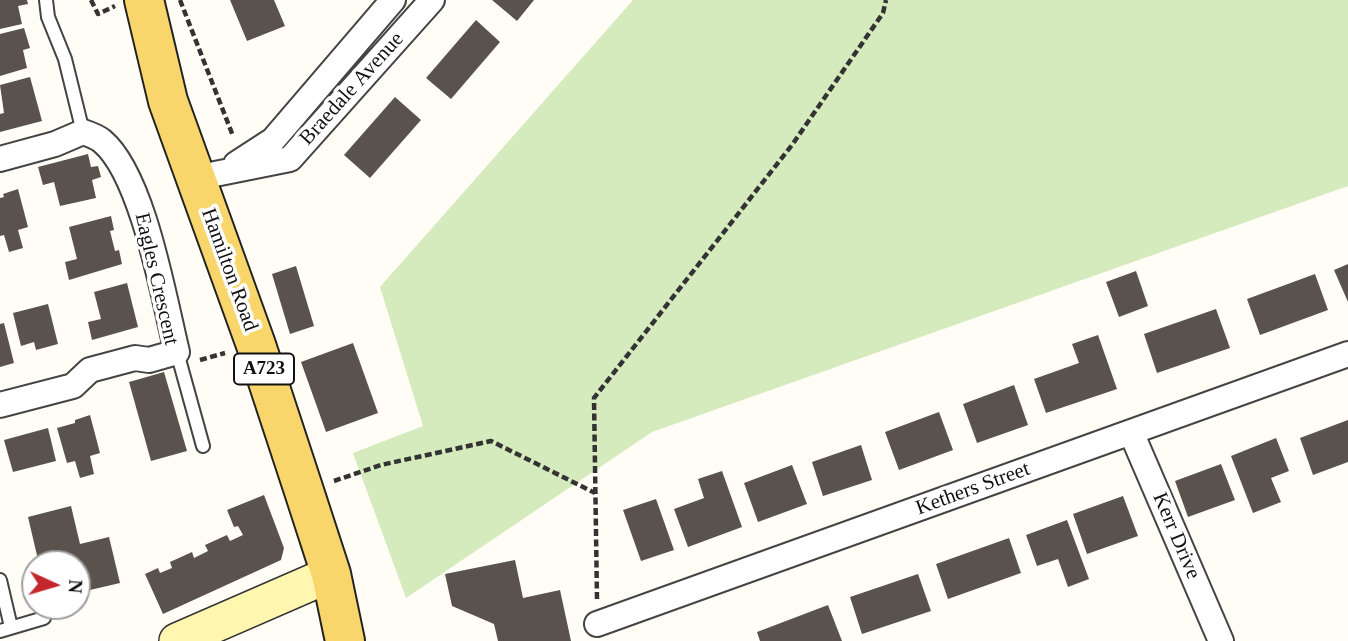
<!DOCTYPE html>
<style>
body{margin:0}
#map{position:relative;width:1348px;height:641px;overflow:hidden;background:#fffdf5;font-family:"Times New Roman",serif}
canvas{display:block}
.north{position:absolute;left:21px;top:550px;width:70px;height:70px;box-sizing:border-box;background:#fff;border:2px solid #a0a0a0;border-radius:50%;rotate:94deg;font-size:19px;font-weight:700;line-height:28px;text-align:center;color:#111}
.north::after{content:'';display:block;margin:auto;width:24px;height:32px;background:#c4262e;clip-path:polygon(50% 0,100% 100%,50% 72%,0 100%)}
</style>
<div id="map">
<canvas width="1348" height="641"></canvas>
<div class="north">N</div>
</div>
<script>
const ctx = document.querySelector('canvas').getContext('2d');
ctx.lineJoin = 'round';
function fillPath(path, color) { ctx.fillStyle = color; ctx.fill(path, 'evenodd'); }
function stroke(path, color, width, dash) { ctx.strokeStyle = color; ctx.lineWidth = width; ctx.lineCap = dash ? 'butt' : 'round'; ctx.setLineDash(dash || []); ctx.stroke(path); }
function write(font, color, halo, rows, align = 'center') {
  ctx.font = font + ' "Times New Roman",serif'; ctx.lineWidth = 7; ctx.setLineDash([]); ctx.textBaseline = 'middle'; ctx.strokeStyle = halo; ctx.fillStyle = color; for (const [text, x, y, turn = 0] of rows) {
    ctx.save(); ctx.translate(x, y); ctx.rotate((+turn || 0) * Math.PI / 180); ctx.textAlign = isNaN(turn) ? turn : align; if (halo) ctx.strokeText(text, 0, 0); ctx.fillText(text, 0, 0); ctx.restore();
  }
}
fillPath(new Path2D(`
 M633,0H1348V186L652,432L406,598L353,453L423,426L380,287Z`), '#d5ebbd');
fillPath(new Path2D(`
 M0,0H27L28,4L18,6L22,24L0,29Z
 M230,0H274L285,26L247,41Z
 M492,0H534L517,21Z
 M476,20L500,42L451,99L426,78Z
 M24,28L30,48L23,50L27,68L0,76V34Z
 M30,77L42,121L0,132V114L4,113L0,85Z
 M395,97L421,120L370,178L344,155Z
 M88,154L91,167L98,166L101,177L92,180L96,198L60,206L54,182L43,185L38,167Z
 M18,189L28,227L18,230L23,248L9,252L4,235L0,236V198L4,197L3,194Z
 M111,216L114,230L110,231L115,251L119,250L122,264L69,280L65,262L77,259L69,227Z
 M1348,264V302L1334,270Z
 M296,266L314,326L290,334L272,274Z
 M1136,271L1148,306L1119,317L1106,282Z
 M1315,274L1328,310L1260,335L1247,299Z
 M127,283L138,327L92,340L88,322L101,319L94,292Z
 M48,304L58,344L36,350L34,342L21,346L13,313Z
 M1216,309L1230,348L1157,373L1144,334Z
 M4,323L14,363L0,367V324Z
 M1098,335L1117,389L1046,413L1034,379L1079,363L1072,344Z
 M353,343L378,413L326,432L301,362Z
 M164,372L187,451L151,461L129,382Z
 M1014,385L1028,425L977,443L963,404Z
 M939,412L953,450L899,470L885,432Z
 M90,415L100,453L90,456L94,474L80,478L75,461L67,463L57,428L75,423V420Z
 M1348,420V462L1313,475L1300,438Z
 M48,428L56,461L13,472L4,440Z
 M1276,438L1289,471L1271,478L1281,502L1253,513L1231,456Z
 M861,445L872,480L823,496L812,462Z
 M1221,464L1235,500L1188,517L1175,481Z
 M792,465L807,504L758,522L744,483Z
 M722,471L742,527L688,547L674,509L704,498L698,479Z
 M264,495L284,548L281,560L163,614L145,574L158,568L160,573L172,568L170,562L192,552L194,558L208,551L205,545L227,535L230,541L243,535L238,526L234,527L227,510Z
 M1123,496L1138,536L1087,554L1073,514Z
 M656,499L674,550L641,561L623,510Z
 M71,506L80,544L109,537L120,583L77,593V564H39L28,517Z
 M1067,520L1089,579L1068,587L1058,559L1037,566L1026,535Z
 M1009,538L1021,573L948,599L936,564Z
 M515,560L523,598L560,590L571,641H498L494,624L452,606L445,574Z
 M918,574L931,611L862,634L850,597Z
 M828,605L842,641H760L757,632Z`), '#5a524d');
const lane = new Path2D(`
 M46,0L48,17L65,59L83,132
 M177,352L203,446
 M0,580L11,627
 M0,631L44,618`);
const street = new Path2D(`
 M0,159L55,144L83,132C89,134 97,137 102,141C143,175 164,299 177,352L149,360L135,358L90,370L73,386L0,405
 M236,164L273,140L393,0
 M195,178L290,159L432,0
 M1131,432L1221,641
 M597,624L1348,354`);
const secondary = new Path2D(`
 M177,641L331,574`);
const primary = new Path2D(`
 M144,0L168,101L256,345L304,491L331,574L345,641`);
stroke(lane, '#444', 16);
stroke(street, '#444', 28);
stroke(secondary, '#333', 38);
stroke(primary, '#222', 42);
stroke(new Path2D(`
 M91,0L98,14L115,6
 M180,0L233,136
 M200,360L225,353
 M334,481L381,465L491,441L595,493
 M597,599L594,398L792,145L883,13L886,0`), '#333', 4.5, [7, 3.5]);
stroke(lane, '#fff', 12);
stroke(street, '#fff', 24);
stroke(secondary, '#fff6b0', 35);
stroke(primary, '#f9d66b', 38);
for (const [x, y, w] of [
 [264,369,60]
]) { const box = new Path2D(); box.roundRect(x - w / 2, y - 15.5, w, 31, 5); ctx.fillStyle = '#fff'; ctx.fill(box); stroke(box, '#111', 2); }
write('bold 19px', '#111', null, [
 ["A723",264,369]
]);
write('21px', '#111', '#fff', [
 ["Braedale Avenue",352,89,-48],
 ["Hamilton Road",229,270,70],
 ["Eagles Crescent",156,279,77],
 ["Kethers Street",973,489,-20],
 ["Kerr Drive",1176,536,67]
]);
</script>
